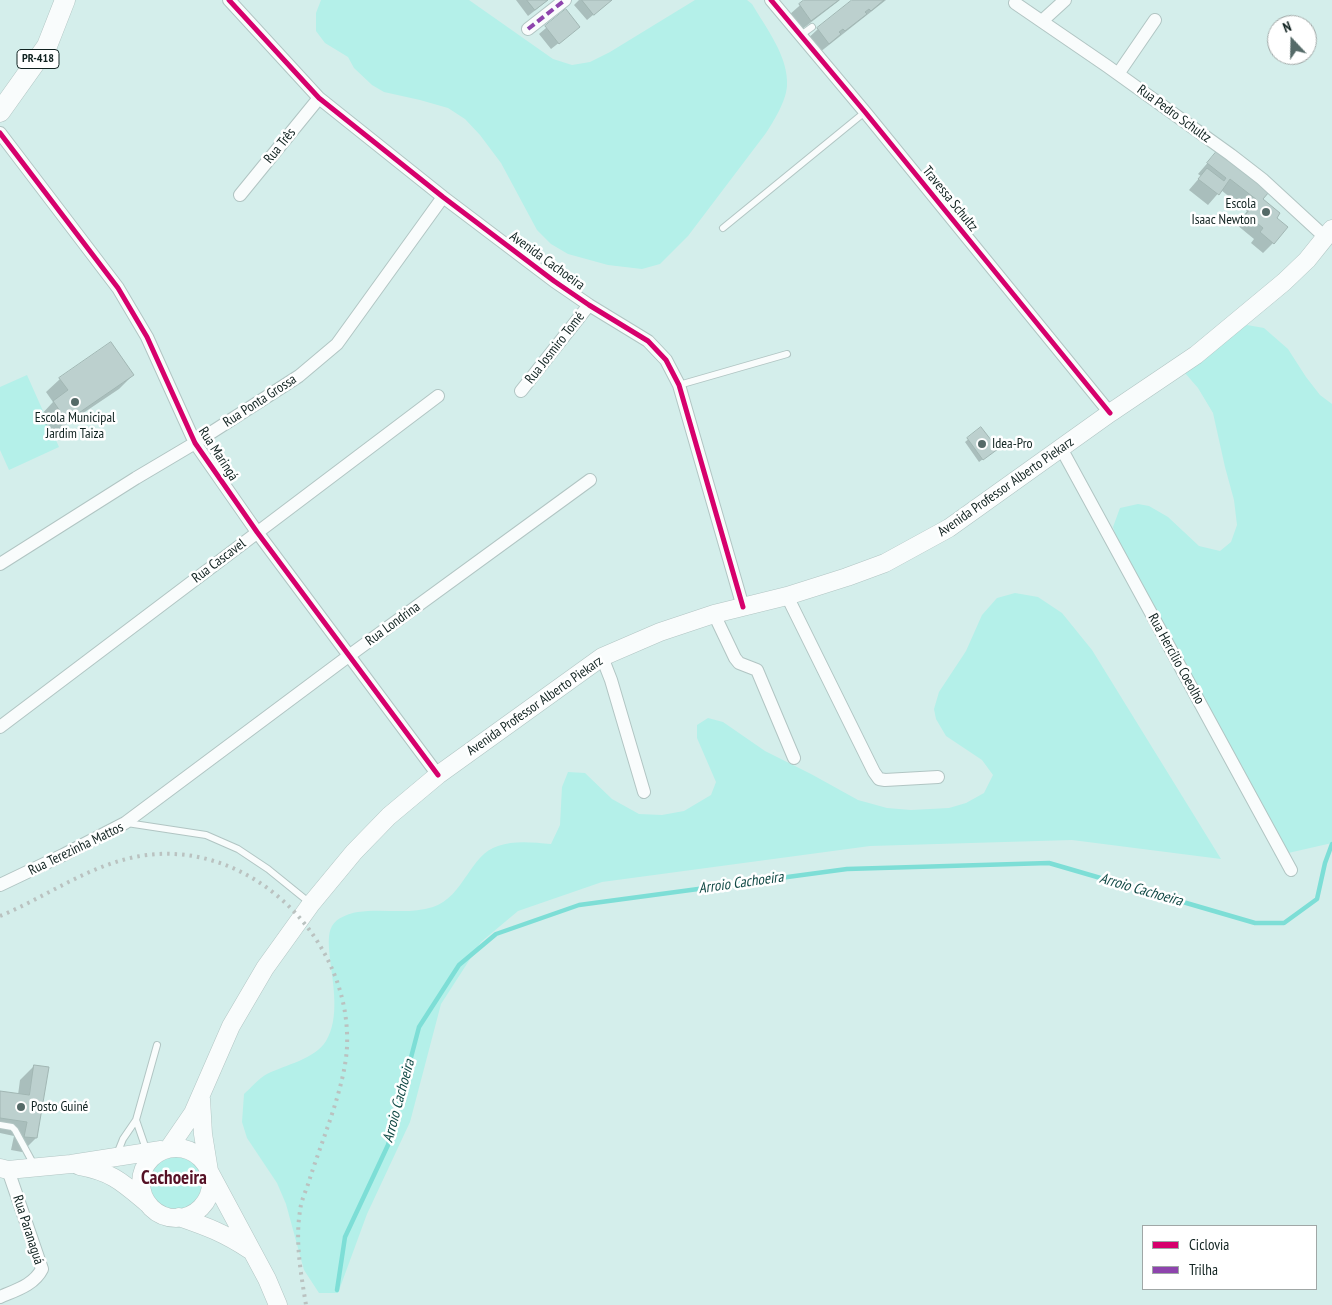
<!DOCTYPE html>
<meta charset="utf-8">
<style>
body{margin:0}
#map{position:relative;width:1332px;height:1305px;overflow:hidden;background:#d4eeeb;font-family:"PT Sans Narrow",sans-serif}
canvas{display:block}
.legend{position:absolute;left:1142px;top:1225px;width:175px;height:65px;box-sizing:border-box;background:#fff;border:1px solid #a0a7a6;margin:0;padding:6px 9px;list-style:none;font-size:15px;color:#112321}
.legend li{display:flex;align-items:center;gap:10px;height:25px}
.legend b{width:25px;border:1px solid #a0a7a6}
.north{position:absolute;left:1267px;top:15px;width:50px;height:50px;box-sizing:border-box;background:#fff;border:1px solid #a0a7a6;border-radius:50%;rotate:339deg;font-size:14px;font-weight:700;line-height:20px;text-align:center;color:#112321}
.north::after{content:'';display:block;margin:auto;width:18px;height:22px;background:#556a68;clip-path:polygon(50% 0,100% 100%,50% 72%,0 100%)}
</style>
<div id="map">
<canvas width="1332" height="1305"></canvas>
<ul class="legend">
<li><b style="height:6px;background:#d6006c"></b>Ciclovia</li>
<li><b style="height:6px;background:#8e44ad"></b>Trilha</li>
</ul>
<div class="north">N</div>
</div>
<script>
const ctx = document.querySelector('canvas').getContext('2d');
ctx.lineJoin = 'round';
function fillPath(path, color) { ctx.fillStyle = color; ctx.fill(path, 'evenodd'); }
function stroke(path, color, width, dash) { ctx.strokeStyle = color; ctx.lineWidth = width; ctx.lineCap = dash ? 'butt' : 'round'; ctx.setLineDash(dash || []); ctx.stroke(path); }
function write(font, color, halo, rows, align = 'center') {
  ctx.font = font + ' "PT Sans Narrow",sans-serif'; ctx.lineWidth = 5; ctx.setLineDash([]); ctx.textBaseline = 'middle'; ctx.strokeStyle = halo; ctx.fillStyle = color; for (const [text, x, y, turn = 0] of rows) {
    ctx.save(); ctx.translate(x, y); ctx.rotate((+turn || 0) * Math.PI / 180); ctx.textAlign = isNaN(turn) ? turn : align; if (halo) ctx.strokeText(text, 0, 0); ctx.fillText(text, 0, 0); ctx.restore();
  }
}
fillPath(new Path2D(`
 M321,0H469L553,59L572,65L590,62L610,52L695,0H747L752,4C766,28 789,57 787,86C786,101 774,121 766,133L688,236L660,264L642,269L608,265L568,254L551,244L537,230L501,163L480,135L465,119L448,108L420,100L384,92L372,85L354,68L348,57L325,43L316,31V13Z
 M1247,325L1264,328L1288,349L1306,377L1320,395L1332,404V843L1275,856L1269,832L1120,548L1113,527L1120,508L1138,504L1149,506L1168,517L1199,546L1220,551L1231,542L1237,525L1234,500L1225,467L1213,413L1198,388L1185,373L1205,351L1227,333Z
 M27,375L59,447L9,470L0,450V387Z
 M1015,593L1038,597L1062,613L1092,650L1221,859L1072,840L870,846L602,882L518,911L481,942L441,1004L410,1122L367,1214L338,1293H319L304,1270L286,1204L277,1183L247,1138L242,1122L244,1094C251,1088 259,1078 267,1074C285,1065 315,1059 326,1041C340,1018 333,984 330,959C329,949 327,935 332,926C336,918 350,913 358,912C383,908 408,915 433,907C464,897 470,854 498,846C516,840 534,843 551,844L560,825L562,787L568,772L585,773L612,799L639,814L662,815L684,811L711,795L716,782L697,738V725L708,718L723,722L765,751L811,774L858,800L887,808L911,810L949,808L966,803L984,793L993,775L982,760L946,736L936,719L934,709L939,692L966,651L982,615L997,598Z
 M150 1183a26 26 0 1 1 52 0a26 26 0 1 1-52 0Z`), '#b4f0e9');
fillPath(new Path2D(`
 M516,0H548L528,16Z
 M579,0H611L587,20L574,5Z
 M806,0H840L801,30L789,15Z
 M854,0H886L815,56L804,42L818,29Z
 M566,11L579,27L551,49L539,34Z
 M1217,152L1262,199L1275,218L1273,243L1263,253L1251,243L1254,239L1237,225L1247,211L1221,190L1208,205L1189,190L1201,176L1198,174Z
 M133,375L119,389L52,434L40,416L53,402L46,392L60,379Z
 M981,429L993,452L979,462L965,442Z
 M34,1066L36,1138L22,1152L11,1150L14,1136L0,1133V1092L18,1095L20,1080Z`), '#0003');
stroke(new Path2D(`
 M337,1290L345,1237L388,1145L419,1027L459,965L496,934L579,905L847,869L1049,863L1255,923H1284L1317,899L1325,863L1332,844`), '#7dded6', 4.5);
const building = new Path2D(`
 M527,0H548L535,10Z
 M582,0H612L594,15Z
 M804,0H839L811,21L799,4Z
 M852,0H884L871,11L869,9L865,12L867,14L845,31L843,29L839,32L841,34L829,44L817,28Z
 M566,9L580,27L559,44L545,26Z
 M1217,151L1269,192L1263,199L1280,213L1277,218L1288,227L1274,244L1260,232L1263,228L1246,214L1257,200L1230,179L1219,195L1198,179L1207,168L1224,181L1226,178L1207,163Z
 M111,342L134,375L67,421L53,401L68,390L59,378Z
 M981,427L998,449L983,460L967,438Z
 M34,1065L49,1067L37,1138L24,1137L27,1122L0,1118V1091L29,1095Z`);
fillPath(building, '#bcd0ce');
stroke(building, '#a1b6b3', 1);
const service = new Path2D(`
 M801,35L812,27
 M723,228L865,112
 M679,385L787,354
 M127,823L206,835L238,849L268,869L310,903
 M136,1120L147,1152
 M0,1125L12,1127L15,1130L34,1165
 M117,1154L123,1139L136,1120L157,1045`);
const minor = new Path2D(`
 M229,0L319,98L443,197L554,281L589,305L648,341L666,360L679,385L743,607
 M771,0L865,112L1110,413
 M1015,3L1107,66L1231,155L1262,179L1325,237
 M1042,21L1065,0
 M528,29L565,0
 M1118,74L1155,20
 M0,133L118,288L147,337L195,443L257,532L438,775
 M240,195L319,98
 M521,391L589,305
 M1061,448L1291,870
 M0,564L136,478L195,443L299,376L337,344L443,197
 M787,596L874,772L879,779L885,780L938,777
 M714,614L735,658L739,663L757,670L794,758
 M602,657L611,680L644,792
 M0,727L438,396
 M0,885L63,855L125,823L350,655L590,480
 M0,1297C16,1290 34,1285 42,1269L8,1170`);
const secondary = new Path2D(`
 M201,1099L203,1134L209,1171L267,1279L278,1305
 M169,1148L193,1113L231,1026L265,968L311,904L354,852L389,816L438,775L602,657L660,632L714,614L787,596L847,577L885,563L949,528L1110,413L1196,355L1284,282L1307,260L1332,229
 M141 1183a35 35 0 1 1 70 0a35 35 0 1 1-70 0Z
 M79,1166C112,1172 122,1182 147,1203
 M0,1168L8,1170L71,1164L161,1150
 M179,1217C208,1227 224,1233 250,1250`);
const trunk = new Path2D(`
 M0,112L47,46L65,0`);
stroke(service, '#b1c5c3', 8);
stroke(minor, '#b1c5c3', 14);
stroke(secondary, '#b1c5c3', 19);
stroke(trunk, '#b1c5c3', 21);
stroke(service, '#f9fcfc', 6);
stroke(minor, '#f9fcfc', 12);
stroke(secondary, '#f9fcfc', 18);
stroke(trunk, '#f9fcfc', 20);
stroke(new Path2D(`
 M0,916C46,897 86,867 135,857C247,834 352,938 347,1047C345,1087 322,1140 310,1178C307,1189 301,1200 300,1211C295,1242 301,1274 306,1305`), '#bac2c0', 4, [2.5, 5]);
stroke(new Path2D(`
 M528,29L565,0`), '#8e44ad', 4, [8, 4]);
stroke(new Path2D(`
 M229,0L319,98L443,197L554,281L589,305L648,341L666,360L679,385L743,607
 M771,0L865,112L1110,413
 M0,133L118,288L147,337L195,443L257,532L438,775`), '#d6006c', 5);
for (const [x, y, r, color] of [
 [1266,212,5,"#556a68"],
 [75,402,5,"#556a68"],
 [982,444,5,"#556a68"],
 [21,1107,5,"#556a68"]
]) { const dot = new Path2D(); dot.arc(x, y, r, 0, 2 * Math.PI); ctx.fillStyle = color; ctx.fill(dot); stroke(dot, '#fff', 2); }
for (const [x, y, w] of [
 [38,59,42]
]) { const box = new Path2D(); box.roundRect(x - w / 2, y - 9.5, w, 19, 4); ctx.fillStyle = '#fff'; ctx.fill(box); stroke(box, '#112321', 1); }
write('bold 12px', '#112321', null, [
 ["PR-418",38,59]
]);
write('14px', '#112321', '#fff', [
 ["Rua Pedro Schultz",1174,114,36],
 ["Rua Três",280,146,-51],
 ["Travessa Schultz",950,199,51],
 ["Avenida Cachoeira",547,261,36],
 ["Rua Josmiro Tomé",555,348,-52],
 ["Rua Ponta Grossa",260,401,-33],
 ["Rua Maringá",218,454,57],
 ["Avenida Professor Alberto Piekarz",1006,487,-35],
 ["Rua Cascavel",219,561,-37],
 ["Rua Londrina",393,624,-36],
 ["Rua Hercílio Coeolho",1176,659,61],
 ["Avenida Professor Alberto Piekarz",535,706,-35],
 ["Rua Terezinha Mattos",76,849,-26],
 ["Rua Paranaguá",28,1230,72]
]);
write('14px', '#112321', '#fff', [
 ["Escola",1256,204,"right"],
 ["Isaac Newton",1256,220,"right"],
 ["Escola Municipal",75,418,"center"],
 ["Jardim Taiza",75,434,"center"],
 ["Idea-Pro",992,444],
 ["Posto Guiné",31,1107]
], 'left');
write('italic 15px', '#114945', '#fff', [
 ["Arroio Cachoeira",741,883,-8],
 ["Arroio Cachoeira",1141,890,16],
 ["Arroio Cachoeira",399,1101,-75]
]);
write('bold 19px', '#551125', '#fff', [
 ["Cachoeira",174,1179]
]);
</script>
